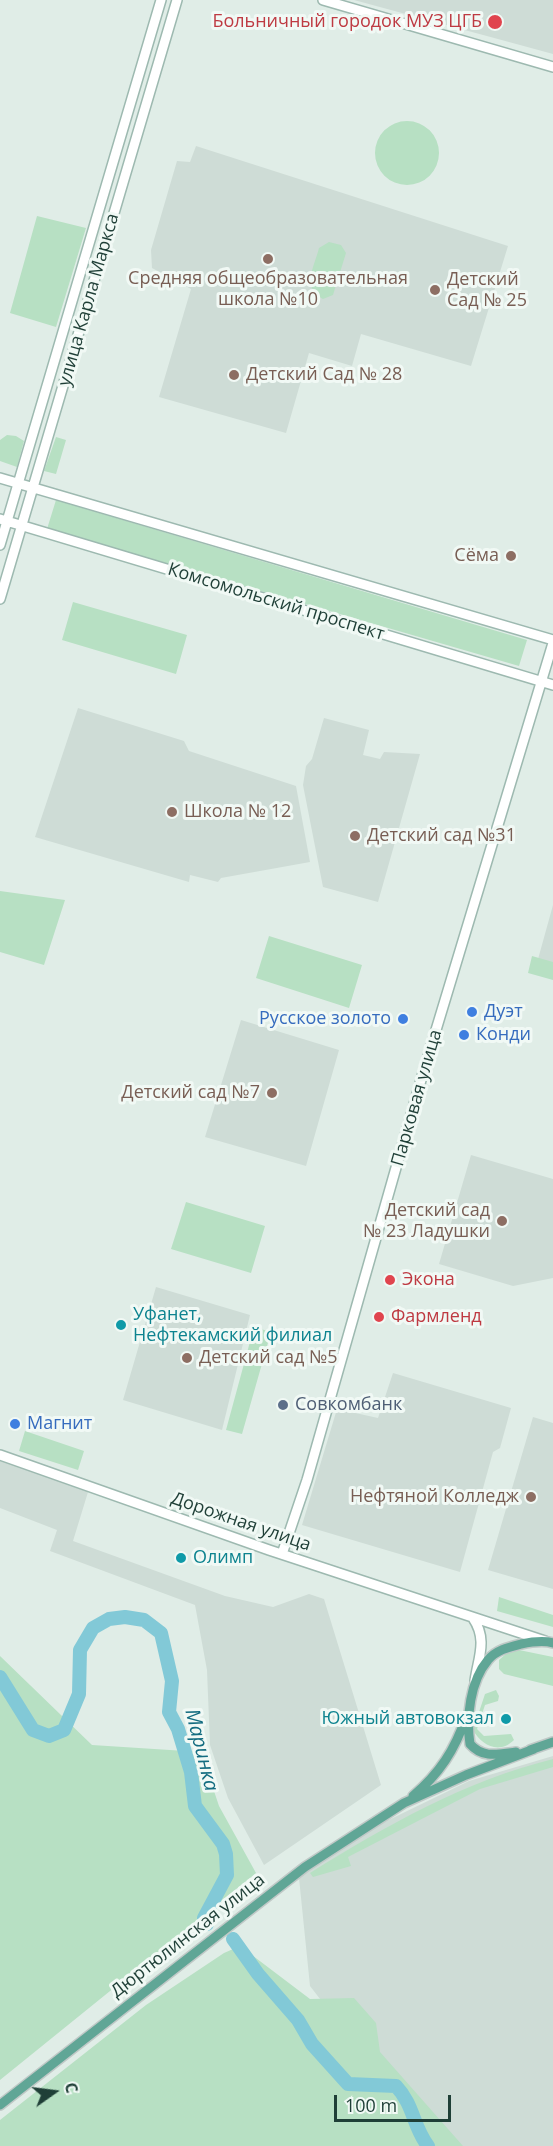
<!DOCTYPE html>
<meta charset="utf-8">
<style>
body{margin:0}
#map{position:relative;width:553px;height:2146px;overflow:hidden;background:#e0ede7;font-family:"Open Sans",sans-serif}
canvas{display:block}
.north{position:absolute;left:24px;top:2062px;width:60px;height:60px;-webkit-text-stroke:4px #f1f9f5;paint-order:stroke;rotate:76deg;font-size:16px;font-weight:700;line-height:24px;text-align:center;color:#1f3f37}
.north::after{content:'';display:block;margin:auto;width:21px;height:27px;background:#1f3f37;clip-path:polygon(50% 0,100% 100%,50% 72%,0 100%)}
.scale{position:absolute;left:334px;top:2095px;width:117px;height:27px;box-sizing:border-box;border:3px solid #1f3f37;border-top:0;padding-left:8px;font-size:18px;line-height:21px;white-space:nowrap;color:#1f3f37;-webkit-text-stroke:4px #f1f9f5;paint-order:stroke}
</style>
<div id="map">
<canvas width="553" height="2146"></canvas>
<div class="north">С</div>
<div class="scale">100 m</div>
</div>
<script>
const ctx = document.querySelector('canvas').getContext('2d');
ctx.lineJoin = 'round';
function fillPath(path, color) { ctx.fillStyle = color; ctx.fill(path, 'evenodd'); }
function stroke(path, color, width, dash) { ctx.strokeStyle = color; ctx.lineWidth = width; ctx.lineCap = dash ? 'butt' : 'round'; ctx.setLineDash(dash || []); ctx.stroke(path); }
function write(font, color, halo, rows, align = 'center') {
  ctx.font = font + ' "Open Sans",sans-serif'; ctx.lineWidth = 6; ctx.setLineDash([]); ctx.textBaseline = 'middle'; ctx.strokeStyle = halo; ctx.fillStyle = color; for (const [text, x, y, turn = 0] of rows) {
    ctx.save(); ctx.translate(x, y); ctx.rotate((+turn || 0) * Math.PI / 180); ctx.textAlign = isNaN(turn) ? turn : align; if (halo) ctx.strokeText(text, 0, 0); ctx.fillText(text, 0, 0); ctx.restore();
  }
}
fillPath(new Path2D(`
 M354,0H553V54L520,45Z
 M196,146L508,246L471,366L361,334L352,366L309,353L286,433L159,397L191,289L152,268L151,250L177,161L190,162Z
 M78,708L184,741L189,751L296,786L310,862L221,878L218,882L190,875L189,882L35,837Z
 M324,718L369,730L363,755L380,759L384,752L420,754L378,902L323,887L303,785L306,766L312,759Z
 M553,905V976L535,970Z
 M241,1020L339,1050L306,1166L205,1137Z
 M471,1155L553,1179V1278L513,1286L439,1264Z
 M156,1287L250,1315L222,1430L123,1400Z
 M393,1373L511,1408L500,1448L493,1452L460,1572L302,1525L337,1409L378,1418Z
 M533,1417L553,1423V1589L488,1570Z
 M0,1459L88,1492L73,1541L225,1596L273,1607L309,1594L324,1599L381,1785L264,1865L228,1798L210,1745L207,1670L195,1605L50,1551L57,1530L0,1508Z
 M553,1756V2146H434L310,1986L299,1878L368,1830L469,1781Z`), '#cedcd6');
fillPath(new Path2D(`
 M375 153a32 32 0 1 1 64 0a32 32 0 1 1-64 0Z
 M37,216L86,228L56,327L10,313Z
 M329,242L341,245L346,253L333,295L323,299C301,287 314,268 319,248Z
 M7,435L16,436L24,441L17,467L0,461V440Z
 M56,437L66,440L56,474L44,471Z
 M56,500L527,640L519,666L47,529Z
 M73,602L187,635L176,674L62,640Z
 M0,891L65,900L44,965L0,952Z
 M269,936L362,965L349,1008L256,978Z
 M532,956L553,962V980L528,973Z
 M186,1202L265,1226L251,1273L171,1249Z
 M254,1327L271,1332L242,1434L226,1430Z
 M25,1431L84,1451L78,1470L19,1451Z
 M499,1597L553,1615V1627L497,1611Z
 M519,1650L553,1657V1686L504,1674L499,1669V1660L508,1652Z
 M0,1656L92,1745L201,1752L219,1806L256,1873L0,2080Z
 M496,1690L499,1696L498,1701L485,1705L477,1729L484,1736L511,1734L514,1740C499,1755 481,1745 473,1730L485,1694Z
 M553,1759V1767L480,1789L348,1857L351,1866L313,1877L310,1873C387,1825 465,1781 553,1759Z
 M240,1946L310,1999L354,1998L376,2023L380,2052L463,2146H0V2120L146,2005L224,1953Z`), '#b7e0c3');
stroke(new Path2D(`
 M0,1677L33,1730L49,1736L64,1730L79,1694L80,1650L93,1628L109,1619L125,1617L144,1620L161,1633L172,1681L169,1712L178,1729L191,1772L195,1806L223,1844L226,1854L227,1875L204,1918L207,1924
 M233,1939L258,1974L298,2020L312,2044L348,2084L396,2086C414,2105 413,2127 428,2146`), '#82c9d7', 14);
const secondary = new Path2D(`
 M323,0L553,67
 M0,478L553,640
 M0,519L553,685
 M0,545L161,0
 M0,599L177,0
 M0,1455L269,1550L545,1641
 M282,1554L307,1480L423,1073L553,643
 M473,1618C488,1640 478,1658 475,1681`);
const primary = new Path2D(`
 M530,1750L553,1742
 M516,1752C499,1754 483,1759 470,1744C466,1718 470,1681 488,1660C496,1650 509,1647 521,1644C531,1642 543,1640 553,1643
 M413,1796C439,1774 455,1750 466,1717
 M0,2105L305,1867L404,1803L466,1775L534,1749`);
stroke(secondary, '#9db9b0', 12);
stroke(primary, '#c0c9c7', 12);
stroke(secondary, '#fff', 9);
stroke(primary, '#60a696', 9);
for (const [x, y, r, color] of [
 [495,22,8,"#e0444e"],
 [268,259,6,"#8d6e63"],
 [435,290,6,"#8d6e63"],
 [234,375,6,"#8d6e63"],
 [511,556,6,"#8d6e63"],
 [172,812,6,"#8d6e63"],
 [355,836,6,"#8d6e63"],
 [472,1012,6,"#3f7fe0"],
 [403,1019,6,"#3f7fe0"],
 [464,1035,6,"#3f7fe0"],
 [272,1093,6,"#8d6e63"],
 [502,1221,6,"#8d6e63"],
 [390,1280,6,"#e0444e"],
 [379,1317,6,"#e0444e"],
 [121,1325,6,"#0f9aa8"],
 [187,1358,6,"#8d6e63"],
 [283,1405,6,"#5c6f8a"],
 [15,1424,6,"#3f7fe0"],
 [531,1497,6,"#8d6e63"],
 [181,1558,6,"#0f9aa8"],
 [506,1719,6,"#0f9aa8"]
]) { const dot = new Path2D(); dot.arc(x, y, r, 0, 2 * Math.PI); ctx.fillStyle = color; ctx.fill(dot); stroke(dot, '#f1f9f5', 2); }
write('18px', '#be3a42', '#f1f9f5', [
 ["Больничный городок МУЗ ЦГБ",482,22,"right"],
 ["Экона",402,1280],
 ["Фармленд",391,1317]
], 'left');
write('18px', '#785e54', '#f1f9f5', [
 ["Средняя общеобразовательная",268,279,"center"],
 ["школа №10",268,300,"center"],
 ["Детский",447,280],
 ["Сад № 25",447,301],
 ["Детский Сад № 28",246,375],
 ["Сёма",499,556,"right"],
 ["Школа № 12",184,812],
 ["Детский сад №31",367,836],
 ["Детский сад №7",260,1093,"right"],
 ["Детский сад",490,1211,"right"],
 ["№ 23 Ладушки",490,1232,"right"],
 ["Детский сад №5",199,1358],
 ["Нефтяной Колледж",519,1497,"right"]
], 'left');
write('18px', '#1f3f37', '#f1f9f5', [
 ["улица Карла Маркса",89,300,-74],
 ["Комсомольский проспект",276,602,17],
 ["Парковая улица",417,1098,-74],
 ["Дорожная улица",241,1522,19],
 ["Дюртюлинская улица",188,1936,-38]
]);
write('18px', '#366cbe', '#f1f9f5', [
 ["Дуэт",484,1012],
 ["Русское золото",391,1019,"right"],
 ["Конди",476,1035],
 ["Магнит",27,1424]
], 'left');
write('18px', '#0d838f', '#f1f9f5', [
 ["Уфанет,",133,1315],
 ["Нефтекамский филиал",133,1336],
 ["Олимп",193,1558],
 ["Южный автовокзал",494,1719,"right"]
], 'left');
write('18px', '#4e5e75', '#f1f9f5', [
 ["Совкомбанк",295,1405]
], 'left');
write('italic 20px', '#136c80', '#f1f9f5', [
 ["Маринка",201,1750,76]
]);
</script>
